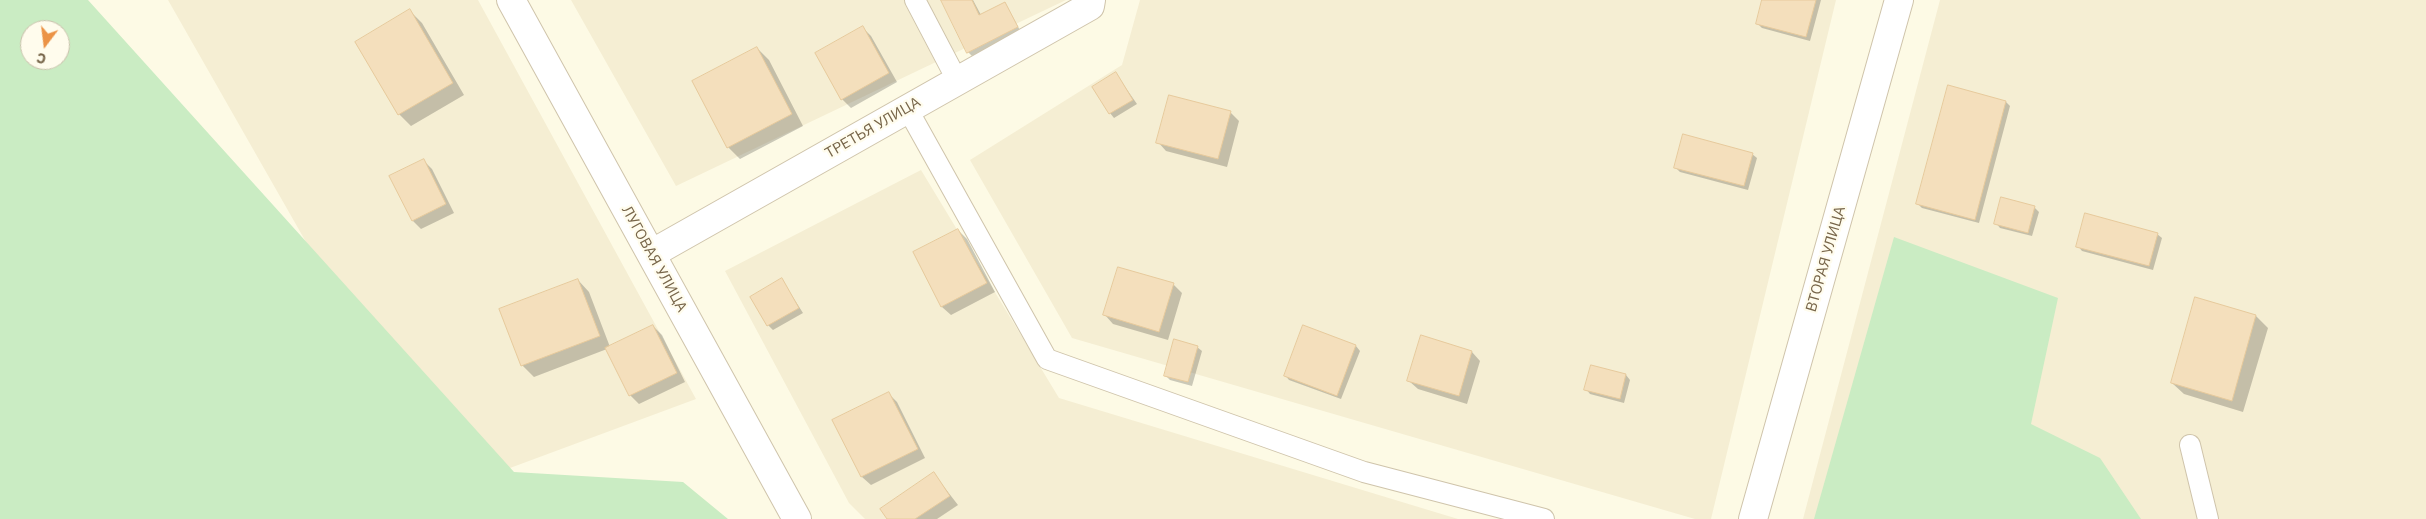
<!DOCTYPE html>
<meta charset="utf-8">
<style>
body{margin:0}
#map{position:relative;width:2426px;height:519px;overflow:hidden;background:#fdfae5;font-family:"IBM Plex Sans",sans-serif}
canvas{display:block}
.north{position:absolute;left:20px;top:20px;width:50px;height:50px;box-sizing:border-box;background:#fffced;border:1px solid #c9c0ab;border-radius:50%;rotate:195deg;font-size:14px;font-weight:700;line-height:20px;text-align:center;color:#776549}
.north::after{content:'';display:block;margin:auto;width:18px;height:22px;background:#eb9346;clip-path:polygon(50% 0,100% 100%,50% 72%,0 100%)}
</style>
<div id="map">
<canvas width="2426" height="519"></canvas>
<div class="north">С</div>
</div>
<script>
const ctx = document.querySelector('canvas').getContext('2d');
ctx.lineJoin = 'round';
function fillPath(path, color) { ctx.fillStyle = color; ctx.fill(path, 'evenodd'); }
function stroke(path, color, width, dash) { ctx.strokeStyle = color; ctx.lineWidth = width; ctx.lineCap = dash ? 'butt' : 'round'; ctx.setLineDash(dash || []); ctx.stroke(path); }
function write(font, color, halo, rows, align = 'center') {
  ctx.font = font + ' "IBM Plex Sans",sans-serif'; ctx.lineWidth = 4.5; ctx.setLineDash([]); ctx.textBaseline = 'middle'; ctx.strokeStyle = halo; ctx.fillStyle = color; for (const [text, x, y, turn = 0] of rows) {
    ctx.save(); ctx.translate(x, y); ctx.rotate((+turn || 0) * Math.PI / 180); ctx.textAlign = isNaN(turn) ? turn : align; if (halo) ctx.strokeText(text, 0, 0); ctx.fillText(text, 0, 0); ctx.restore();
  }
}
fillPath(new Path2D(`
 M168,0H478L696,399L448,491Z
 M571,0H1066L676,186Z
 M1140,0H1836L1711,519H1695L1072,338L970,160L1122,65Z
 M1940,0H2426V519H1803Z
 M921,170L1059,398L1458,519H865L849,503L725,271Z`), '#f5eed3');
fillPath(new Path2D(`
 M0,0H88L514,472L683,482L728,519H0ZM30,30H60V60H30Z
 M1894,237L2058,298L2031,424L2100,458L2141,519H1814Z`), '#caecc3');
fillPath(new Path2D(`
 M942,0H973L981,15L1005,3L1021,32L972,56L968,52Z
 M1764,0H1821L1810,41L1762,28L1757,23Z
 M410,11L422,23L464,95L411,126L399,114Z
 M863,28L871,36L897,82L851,108L842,99L816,53Z
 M757,48L769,60L803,126L740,159L728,147Z
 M1116,74L1137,104L1114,118L1110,113Z
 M1949,87L2006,102L2010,106L1979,223L1922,208L1917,203Z
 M1170,96L1231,113L1239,121L1227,167L1166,151L1158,142Z
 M1752,154L1757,158L1748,190L1680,172L1675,167Z
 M423,160L432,169L454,213L421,229L413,221Z
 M2034,207L2039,212L2032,236L2000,228L1996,223Z
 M958,230L967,239L995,292L951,315L942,307L914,253Z
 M2157,234L2162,238L2153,270L2082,251L2078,246Z
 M578,280L589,292L610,347L653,326L662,335L685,382L639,404L630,395L607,349L534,377L522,365Z
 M782,280L803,313L773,330L768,325Z
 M1173,284L1182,293L1168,340L1113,324L1105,315Z
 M2196,299L2256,316L2268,328L2243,412L2184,394L2172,383Z
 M1422,337L1472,352L1480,361L1467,404L1418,389L1409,381Z
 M1356,346L1360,351L1341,399L1289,380L1285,375Z
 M1197,347L1202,351L1192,386L1170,380L1165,375Z
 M1592,366L1626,375L1630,380L1624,403L1590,394L1586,389Z
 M888,393L897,402L925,458L871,485L862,477L834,421Z
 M934,474L958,505L937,519H889Z`), '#0003');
const building = new Path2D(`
 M941,0H972L979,15L1005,2L1018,27L967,53Z
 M1762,0H1816L1806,37L1756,24Z
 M410,9L453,83L398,115L355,42Z
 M863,26L889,73L841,100L815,53Z
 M757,47L792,114L727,148L692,81Z
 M1116,72L1133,100L1109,114L1092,87Z
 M1948,85L2006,101L1975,220L1916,204Z
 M1169,95L1231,111L1218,159L1156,143Z
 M1683,134L1753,153L1744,186L1674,168Z
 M424,159L446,204L412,221L389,176Z
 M2001,197L2035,206L2028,233L1994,224Z
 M2085,213L2158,233L2149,266L2076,247Z
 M958,229L987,283L941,307L913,252Z
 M1118,267L1174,283L1159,332L1103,315Z
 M782,278L799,308L767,326L750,297Z
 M578,279L600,336L521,366L499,309Z
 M2195,297L2256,315L2232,401L2171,383Z
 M653,325L677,373L629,396L605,348Z
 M1303,325L1356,345L1337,396L1284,376Z
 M1421,335L1472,351L1459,396L1407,381Z
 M1174,339L1198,346L1188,382L1164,376Z
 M1591,365L1626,374L1620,399L1584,390Z
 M889,392L918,449L861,477L832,420Z
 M934,472L950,496L915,519H887L880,509Z`);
fillPath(building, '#f4dfbc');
stroke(building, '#e7ca9c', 1);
const service = new Path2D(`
 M915,0L957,80
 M907,108L1047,359L1364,472L1544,519
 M2190,445L2208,519`);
const minor = new Path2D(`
 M511,0L797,519
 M651,254L1090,6L1091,0
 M1753,519L1899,0`);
stroke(service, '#cfc4ab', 22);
stroke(minor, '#cfc4ab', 30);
stroke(service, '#fff', 20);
stroke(minor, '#fff', 28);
write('15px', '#776549', '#fffced', [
 ["ТРЕТЬЯ УЛИЦА",873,128,-30],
 ["ЛУГОВАЯ УЛИЦА",654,259,61],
 ["ВТОРАЯ УЛИЦА",1826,259,-74]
]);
</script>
